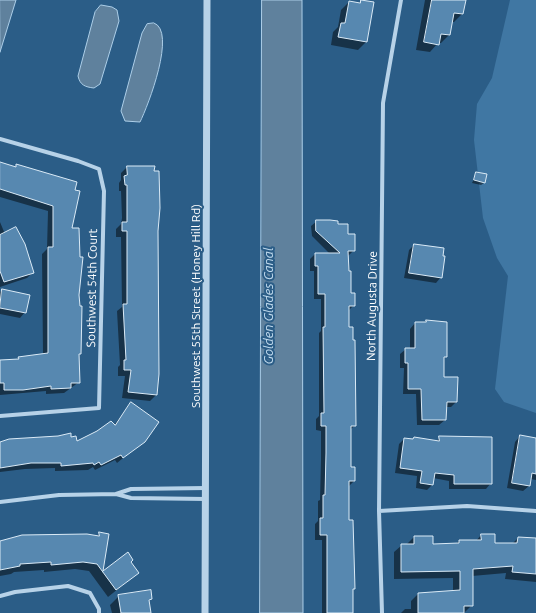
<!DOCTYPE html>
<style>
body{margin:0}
canvas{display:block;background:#2b5d87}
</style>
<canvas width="536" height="613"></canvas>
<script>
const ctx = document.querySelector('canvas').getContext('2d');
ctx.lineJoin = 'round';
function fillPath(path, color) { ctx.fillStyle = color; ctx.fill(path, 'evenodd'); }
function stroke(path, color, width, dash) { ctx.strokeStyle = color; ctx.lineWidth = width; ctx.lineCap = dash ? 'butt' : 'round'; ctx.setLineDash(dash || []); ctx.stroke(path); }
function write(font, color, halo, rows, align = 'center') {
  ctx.font = font + ' Ubuntu,sans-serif'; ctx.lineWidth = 4; ctx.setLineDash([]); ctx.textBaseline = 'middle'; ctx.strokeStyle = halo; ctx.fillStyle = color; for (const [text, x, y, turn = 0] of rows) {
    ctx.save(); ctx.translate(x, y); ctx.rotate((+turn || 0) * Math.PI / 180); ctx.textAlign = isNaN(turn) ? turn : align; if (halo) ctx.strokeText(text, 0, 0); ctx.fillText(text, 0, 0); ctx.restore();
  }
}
fillPath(new Path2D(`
 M510,0H536V413L504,402L495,389L508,276L497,258L483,218L474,140L477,104L492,78Z`), '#4077a3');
const water = new Path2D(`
 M0,0H16L0,52Z
 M262,0H302L303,613H260Z
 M101,5L112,7L117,10L119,21L100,84L94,88C85,87 80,85 78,76L95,12Z
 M154,23C177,31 148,106 140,122L125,121L121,111L142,33L147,24Z`);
fillPath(water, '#5f819d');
stroke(water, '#accee8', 1);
fillPath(new Path2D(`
 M425,0H465L462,14L454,22H452L449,35L441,43H438L430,52L416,50Z
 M361,1L366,42L358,50L331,45L333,32L338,27L341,10L349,2L358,4Z
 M0,163L15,167L17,165L75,182L71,229L78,295L79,382L64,393L46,394V391L0,395V361L16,360L19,358L43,355L42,254L47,249L48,211L0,197Z
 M127,167L153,172L157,231L156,395L150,401L122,398L125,376H118V367L120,365L117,311L122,307L121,237H116V229L121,224L122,218L121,191H119V183L121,180V173Z
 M477,173L484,183L481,185L472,183Z
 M317,221L337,225L347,235L354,250L348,256L351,294L354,305L348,311L355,425L350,430V468L354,481L349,486L348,521L352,613H322V540H315V524L318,521V501L320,500L321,459V431L316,430V419L319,416V333L321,331V299H314V271H310V259L315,254H330L312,236L311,226Z
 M0,222L5,234L33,272L27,278L0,287Z
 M414,245L442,257L441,277L436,283L404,278L409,250Z
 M2,290L25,312L20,318L0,314V292Z
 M426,321L446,356L443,359V378L456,402L451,407H446L445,420L439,425H417L416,394H403L404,368H400V354L406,349H410V329L415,323H424Z
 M131,404L144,441L117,463L115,460L95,470L93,467L88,470L55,471V468L25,469L0,472V443L70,438L76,443L114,425Z
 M520,436L536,439V480L530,479L529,486L523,491L507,488L515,442Z
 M440,437L491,483L486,489H449V481L433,478L432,485L427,490L416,488L417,476L395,473L399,444L404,439L436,442Z
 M100,533L108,534L102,573L127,554L130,562L138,573L108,597L89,571L75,569L44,572V570L14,572L11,574L0,576V542L97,536Z
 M481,535L494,544H512L518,538H536V582L505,579L506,573L472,576V605L464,613H401L405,609H411V601L418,594L453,592V578L394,579V552L402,545H406L414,537L432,545L456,544L459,541H476Z
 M119,596L151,599L148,602L150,613H112L110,605Z`), '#0007');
const building = new Path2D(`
 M361,0L374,2L367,42L338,37L341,23H345L349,1L360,3Z
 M432,0H466L463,14L454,13L450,35L441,34L439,45L424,42Z
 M0,162L16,167V164L77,182L75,190L80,191L72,228H79L80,257H83L79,295L80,306H82L81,354H79L80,383H71V388L51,389V386L23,390H4V383H0V360L19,359L18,357L48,353V247H53V206L0,189Z
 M127,166H155L154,171H159L160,208L158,231L159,374L157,395L128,392L131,370H124V360H126L123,304H127V231H122V222H127V185H125L124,176L127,175Z
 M476,172L487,174L485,183L474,180Z
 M316,220H330L338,221V224H348V234H355V251H348L349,271H351V293H355V306H349V327H353V340H355L356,426H351V467H355V481H349V520H353L355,589H353V613H327V535H320V518H323V495H325L326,453V426H321V413H324L323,327H325V294H318V266H315V253H340L316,231Z
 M16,227L25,244L34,273L4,282L0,271V235Z
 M414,244L444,248L443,256H445L442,278L409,273Z
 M2,289L30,295L26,313L0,308Z
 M426,320L447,322V357H444V377H458L457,402H447L446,420H422L421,389H408V363H405V348H415V322H426Z
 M131,402L159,422L145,442L123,458L121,455L101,465L99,462L94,465L93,463L61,466V463H31L0,468V442L9,439L58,436L71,433V437L76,436L77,441L97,431L111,421L115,425Z
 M520,435L536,438V474L532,473L530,486L512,483Z
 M439,436L492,437V484H454V475L435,473L433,485L420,483L422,471L400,468L404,438L413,439L414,437L439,441Z
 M99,532L109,534L103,571L128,552L133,560L131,562L139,573L116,590L97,564L83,562L51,565V562L20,564V566L0,570V541L22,535L87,534L99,536Z
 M481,534H495V543H517L518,537L536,538V574L512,572L513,566L473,569V606H464V613H418V593L460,590V571L401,572V544H414V536H433V544L459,543V540H481Z
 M151,590L152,599L149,600L151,613H121L118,595Z`);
fillPath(building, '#5788b0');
stroke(building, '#daeaf6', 1);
stroke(new Path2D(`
 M0,139L78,161L99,169L104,191L99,408L0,416
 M116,494L131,489L206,488
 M0,502L59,495L116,494L131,498L206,499
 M379,511L467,506L536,511
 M0,596L15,592L68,586L90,593L99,609V613
 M382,613L379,511L383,103L401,0`), '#b7d2e8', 4);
stroke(new Path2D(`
 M205,613L207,0`), '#b7d2e8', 7);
write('12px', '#fff', '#2b5d87', [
 ["Southwest 54th Court",92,288,-89],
 ["Southwest 55th Street (Honey Hill Rd)",196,306,-90],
 ["North Augusta Drive",372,306,-89]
]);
write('italic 13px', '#c2dcef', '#2b5d87', [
 ["Golden Glades Canal",269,306,-90]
]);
</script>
